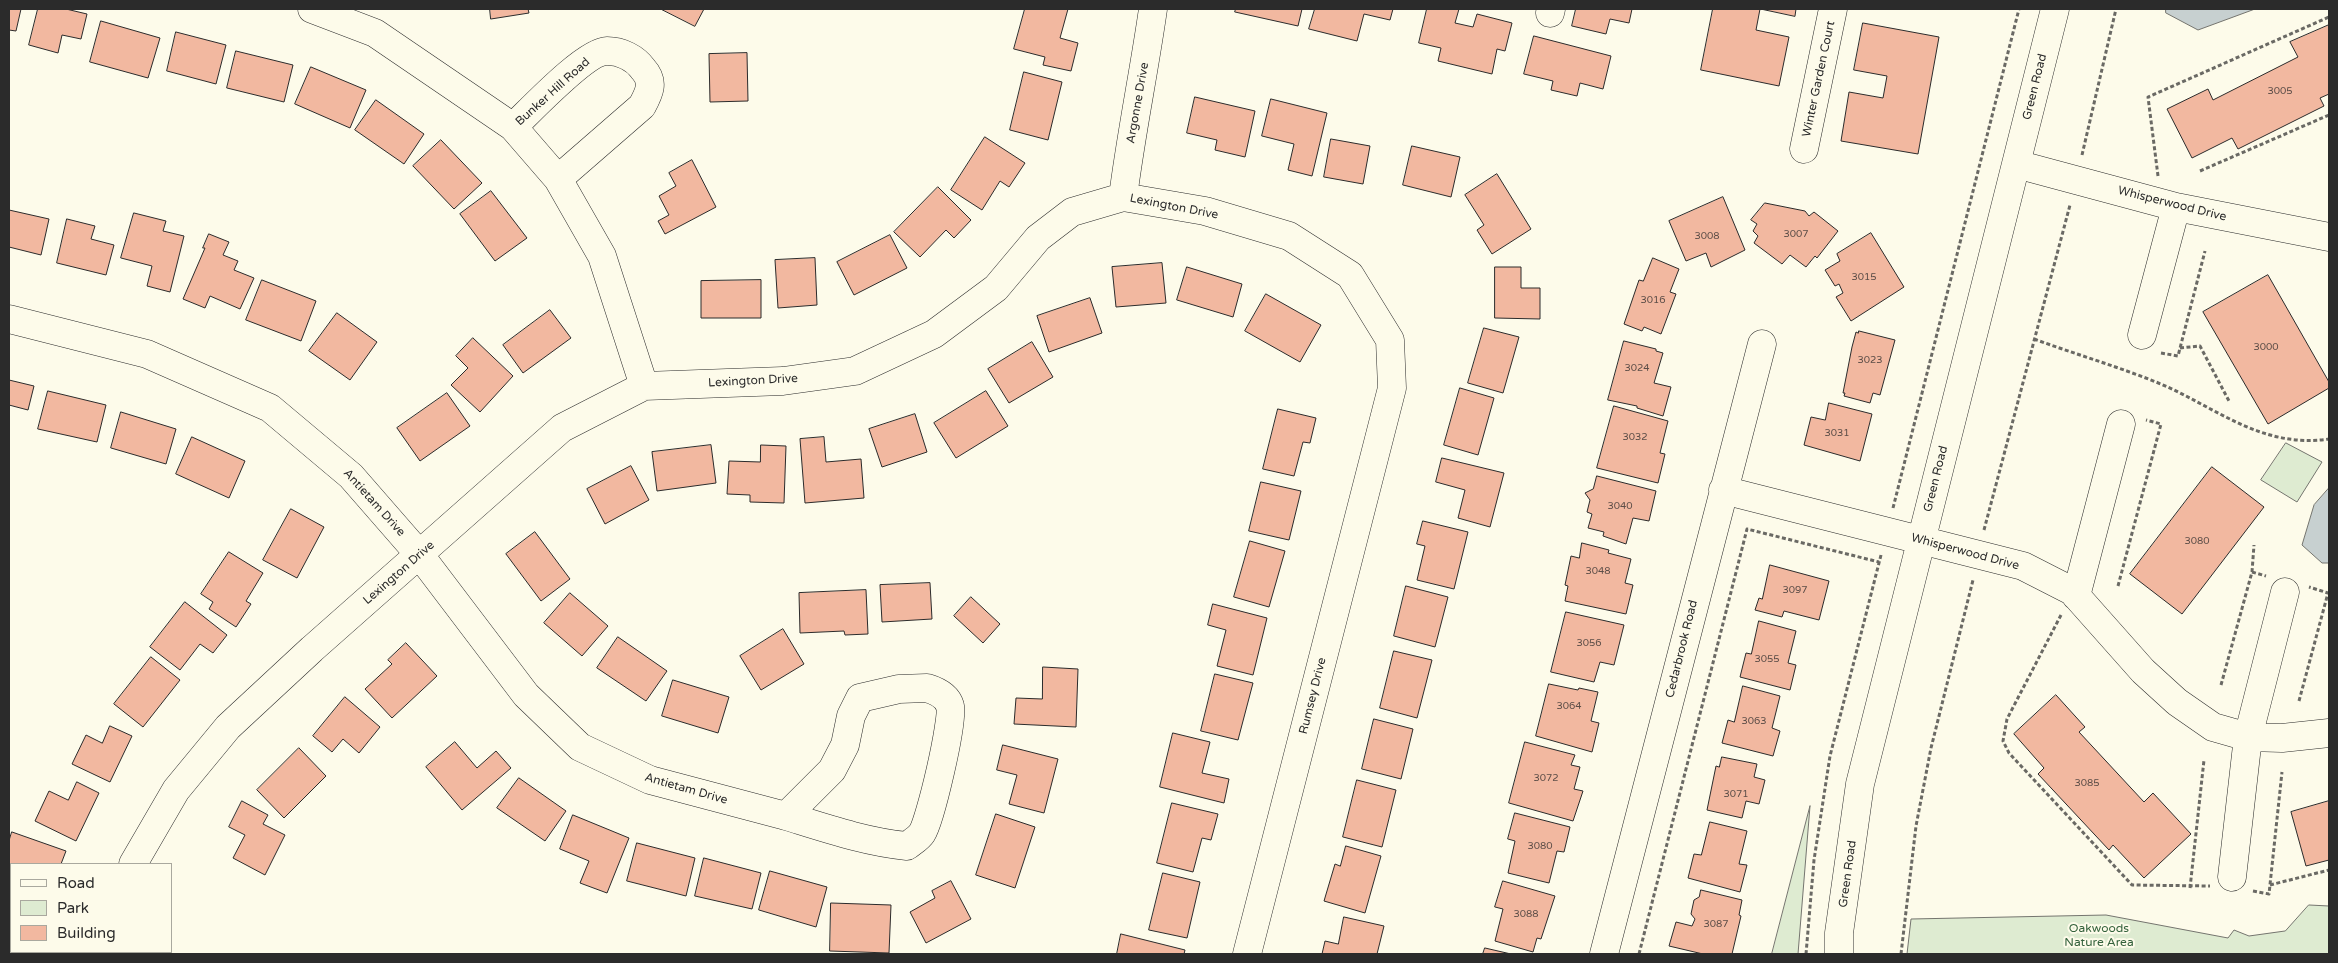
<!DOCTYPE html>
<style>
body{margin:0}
#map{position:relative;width:2338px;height:963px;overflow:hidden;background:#fdfbea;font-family:"Varela Round",sans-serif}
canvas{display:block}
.frame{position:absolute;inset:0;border:10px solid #2b2b2b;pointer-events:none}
.legend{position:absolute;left:10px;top:863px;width:162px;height:90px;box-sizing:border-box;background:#fdfbea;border:1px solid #a9a89e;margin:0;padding:6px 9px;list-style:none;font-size:15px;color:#2b2b2b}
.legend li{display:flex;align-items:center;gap:10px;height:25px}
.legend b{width:25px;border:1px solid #a9a89e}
</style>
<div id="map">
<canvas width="2338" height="963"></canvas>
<div class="frame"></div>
<ul class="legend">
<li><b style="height:6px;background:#fdfbea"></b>Road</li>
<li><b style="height:14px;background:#deebd1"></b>Park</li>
<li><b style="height:14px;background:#f2b8a0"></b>Building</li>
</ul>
</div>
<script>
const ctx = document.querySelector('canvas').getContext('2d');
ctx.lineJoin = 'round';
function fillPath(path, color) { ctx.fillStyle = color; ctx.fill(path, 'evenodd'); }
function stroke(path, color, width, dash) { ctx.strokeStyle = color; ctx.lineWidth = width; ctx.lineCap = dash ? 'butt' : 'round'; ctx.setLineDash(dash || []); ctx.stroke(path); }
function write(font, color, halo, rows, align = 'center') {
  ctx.font = font + ' "Varela Round",sans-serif'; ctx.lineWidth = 4; ctx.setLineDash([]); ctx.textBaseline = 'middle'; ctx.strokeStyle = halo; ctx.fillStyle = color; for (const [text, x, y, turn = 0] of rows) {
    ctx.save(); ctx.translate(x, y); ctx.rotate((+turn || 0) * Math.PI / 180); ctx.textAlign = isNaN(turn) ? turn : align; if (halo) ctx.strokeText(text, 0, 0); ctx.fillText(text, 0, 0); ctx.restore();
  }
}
const green = new Path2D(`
 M2286,443L2322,462L2297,502L2261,480Z
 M1810,806L1798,954H1772Z
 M2309,905L2329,906V954H1907L1911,919L2106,915L2228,938L2234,930L2249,936L2285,931Z`);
fillPath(green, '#deebd1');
stroke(green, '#74746e', 1);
const water = new Path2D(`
 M2166,9H2255L2198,30L2166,13Z
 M2329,488V563H2322L2302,545L2314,505Z`);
fillPath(water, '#c7d0d0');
stroke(water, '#74746e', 1);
const building = new Path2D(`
 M9,9H21L16,31L9,30Z
 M38,9H66L87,14L81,39L62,35L58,53L29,45Z
 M490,9H528L529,13L491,19Z
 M661,9H704L695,26Z
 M1025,9H1068L1060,38L1078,43L1071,71L1043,65L1045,57L1014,49Z
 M1236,9H1302L1298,26L1235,12Z
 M1315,9H1393L1390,20L1364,14L1357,41L1309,29Z
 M1427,9H1459L1455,23L1473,27L1477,14L1512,23L1505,51L1497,49L1492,74L1438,61L1441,48L1419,43Z
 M1576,9H1632L1629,23L1610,19L1606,34L1572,26Z
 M1713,9H1760L1756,30L1789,37L1779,86L1701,70Z
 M1761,9H1796L1795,16Z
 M101,21L160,38L148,78L90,62Z
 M1863,23L1939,37L1918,154L1841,141L1849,92L1883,98L1887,76L1854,70Z
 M2329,25V94L2320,98L2324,106L2238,149L2232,138L2192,158L2167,109L2208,89L2213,100L2298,57L2290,42Z
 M176,32L226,45L216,84L167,71Z
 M1534,36L1611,56L1603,89L1580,83L1577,96L1551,90L1553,81L1524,74Z
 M236,51L293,65L284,102L227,88Z
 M747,53L748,101L710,102L709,54Z
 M311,67L366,90L350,128L295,104Z
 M1024,72L1062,82L1048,140L1010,130Z
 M1195,97L1255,111L1245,157L1215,150L1217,140L1187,133Z
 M1271,99L1327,113L1312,176L1288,170L1294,144L1262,136Z
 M376,100L424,134L404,164L355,130Z
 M985,137L1025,163L1009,187L1000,181L982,210L951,190Z
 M1331,139L1370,146L1363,184L1324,177Z
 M441,140L482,183L454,209L413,166Z
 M1412,146L1460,157L1451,197L1403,185Z
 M692,160L716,207L665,234L658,221L669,215L659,196L676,186L669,173Z
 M1497,174L1531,229L1492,254L1477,230L1484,225L1465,195Z
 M938,187L971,220L954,238L946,230L920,257L894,232Z
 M491,191L527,238L495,261L460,214Z
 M1723,197L1745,250L1711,267L1706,253L1686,261L1669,221Z
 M1765,203L1805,211L1809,216L1814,212L1838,231L1817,258L1815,256L1806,267L1790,255L1782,264L1754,243L1758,236L1753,231L1757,224L1751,220Z
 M9,210L49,219L41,255L9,247Z
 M134,213L166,221L163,231L184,236L170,292L147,286L152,266L121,258Z
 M67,219L95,226L91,239L114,245L106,275L57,263Z
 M1871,233L1904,287L1851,321L1836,297L1843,293L1839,284L1835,286L1825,270L1840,261L1837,254Z
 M209,234L229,242L223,255L238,261L234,270L254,278L240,309L210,296L205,308L183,299L205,248H203Z
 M890,235L907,268L854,295L837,262Z
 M815,258L817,305L778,308L775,260Z
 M1653,258L1679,269L1670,292L1676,294L1661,334L1644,327L1642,331L1624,324L1639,280L1643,281Z
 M1162,263L1166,303L1116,307L1112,267Z
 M1187,267L1242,284L1233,317L1177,300Z
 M1495,267H1521V288H1540V319L1495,318Z
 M2268,275L2329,382V388L2268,424L2203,312Z
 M262,280L316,301L301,341L246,320Z
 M761,280V318H701V281Z
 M1266,294L1321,325L1300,362L1245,331Z
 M1090,298L1102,333L1049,352L1037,316Z
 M550,310L571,338L523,373L503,345Z
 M337,313L377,342L350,380L309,351Z
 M1484,328L1519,337L1503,393L1468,383Z
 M1859,331L1895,340L1880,395L1873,393L1870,403L1844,396L1845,393H1843L1852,347L1856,332L1858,333Z
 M473,338L513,376L480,412L451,385L468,368L456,356Z
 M1624,341L1656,349V351L1663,353L1654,383L1671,387L1663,416L1637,408V406L1608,400Z
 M1032,342L1053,377L1009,403L988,369Z
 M9,380L34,386L28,410L9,405Z
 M1460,388L1494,398L1478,455L1444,445Z
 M48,391L106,405L97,442L38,429Z
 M986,391L1008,426L956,458L934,423Z
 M447,393L470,426L420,461L397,428Z
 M1829,403L1872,414L1860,461L1804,445L1811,417L1825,420Z
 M1614,406L1668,421L1660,453L1665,454L1658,483L1597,468Z
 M1278,409L1316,418L1310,443L1303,442L1294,476L1263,469Z
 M121,412L176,429L166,464L111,448Z
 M915,414L927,452L882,467L869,429Z
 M192,437L245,461L229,498L176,474Z
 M824,437L826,462L861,459L864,498L805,503L800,439Z
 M711,445L716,483L657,491L652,452Z
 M761,445L786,446L784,503L750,502V495L727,494L729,461L760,462Z
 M1442,458L1504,473L1490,527L1458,518L1465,490L1436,482Z
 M631,466L649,500L605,524L587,489Z
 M2212,467L2264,507L2182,614L2130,574Z
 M1597,476L1656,491L1649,521L1633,518L1626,544L1603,536L1604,532L1588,528L1592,514L1587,512L1590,500L1585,493L1593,489Z
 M1261,482L1301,491L1289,540L1249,531Z
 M291,509L324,527L297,578L263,560Z
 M1423,521L1468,532L1454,589L1417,580L1425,546L1417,544Z
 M535,532L570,579L541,601L506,554Z
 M1250,541L1285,551L1269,607L1234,597Z
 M1582,543L1609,550L1608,553L1631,559L1625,583L1633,585L1626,614L1565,601L1568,586L1565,585L1571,556L1579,558Z
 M229,552L263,573L246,601L251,604L236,627L209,609L213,602L201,594Z
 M1770,565L1829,581L1819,620L1784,611L1782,617L1755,610L1759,598L1762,599Z
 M930,583L932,619L882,622L880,585Z
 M1406,586L1448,597L1435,647L1394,636Z
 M866,590L868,634L845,635L844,631L800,633L799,593Z
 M570,593L608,626L582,656L544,623Z
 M971,597L1000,624L983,643L954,616Z
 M185,602L227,635L213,653L200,644L180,670L150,647Z
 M1213,604L1267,618L1253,675L1217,666L1226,630L1208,625Z
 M1566,612L1624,625L1614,665L1600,662L1594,682L1551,672Z
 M1759,621L1796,631L1788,663L1796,665L1790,690L1740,677L1746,653L1751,654Z
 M783,629L804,664L761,690L740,656Z
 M618,637L667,671L646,701L597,668Z
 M406,643L437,676L392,718L365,689L392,664L388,660Z
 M1394,651L1432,660L1417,718L1380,708Z
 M151,657L180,680L143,727L114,704Z
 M1043,667L1078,669L1076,727L1014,724L1016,698L1042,699Z
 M1215,674L1253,683L1238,740L1201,731Z
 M673,680L729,697L718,733L662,716Z
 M1549,684L1578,690L1579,688L1598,692L1591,721L1599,723L1592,752L1536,736Z
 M1743,686L1780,696L1772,728L1780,731L1773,756L1722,743L1728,720L1734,722Z
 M2056,695L2085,727L2079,732L2144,802L2153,793L2191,834L2144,878L2113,845L2109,850L2038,774L2044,768L2014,734Z
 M345,697L380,727L359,753L343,739L332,752L313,736Z
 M1374,719L1413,729L1401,779L1362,769Z
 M110,726L132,736L110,782L72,764L86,735L102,743Z
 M1173,733L1210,742L1202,773L1229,779L1224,803L1160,787Z
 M455,742L477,768L496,751L511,768L462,810L426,767Z
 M1525,742L1575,755L1571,765L1580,767L1574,789L1583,791L1573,821L1509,803Z
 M1003,745L1058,759L1044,813L1009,804L1017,775L997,770Z
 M299,748L326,776L284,818L257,790Z
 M1722,757L1757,764L1754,777L1765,780L1759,804L1746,801L1742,818L1707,810L1716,766L1719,767Z
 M519,778L566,811L545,841L497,808Z
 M1357,780L1396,790L1382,847L1343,837Z
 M77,782L99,793L76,841L35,821L49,791L68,800Z
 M242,801L268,815L263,824L285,835L265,875L233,858L245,835L229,827Z
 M2329,801V860L2306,866L2291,812Z
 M1172,803L1218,814L1211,840L1202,838L1193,872L1157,863Z
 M1515,813L1570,827L1564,852L1557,851L1549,883L1508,873L1515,841L1508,839Z
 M996,814L1035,827L1015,888L976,875Z
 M573,815L629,838L607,893L580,883L589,861L560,849Z
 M1710,822L1747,831L1739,864L1747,865L1740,892L1688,878L1694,854L1701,855Z
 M12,832L66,851L61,864H11V892L9,891V841Z
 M637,843L695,858L686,896L627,881Z
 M1346,846L1381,856L1365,913L1324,901L1335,864L1340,866Z
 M704,858L761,873L752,909L695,896Z
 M770,871L827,887L816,927L759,910Z
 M1163,873L1200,882L1187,938L1149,930Z
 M951,881L971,919L926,943L910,912L935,898L932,891Z
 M1503,881L1555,896L1541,939L1537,938L1533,952L1495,941L1503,909L1495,907Z
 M1701,890L1742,900L1739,915L1741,916L1732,954H1703L1669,946L1676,922L1692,926L1695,919L1691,914L1694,900L1699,897Z
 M9,901L11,902L13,954H9Z
 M831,903L891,905L889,953L830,951Z
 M1344,917L1384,926L1377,954H1322L1325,941L1338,944Z
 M1121,934L1185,950L1184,954H1117Z
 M1485,948L1511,954H1483Z`);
fillPath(building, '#f2b8a0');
stroke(building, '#2b2b2b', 1);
const minor = new Path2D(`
 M312,9L375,33L513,127L558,179L602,256L644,386
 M1550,13L1551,9
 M513,127C530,111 586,51 607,51C621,51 635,58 643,69C655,82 649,93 642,106L558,179
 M1804,149L1833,9
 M2016,164L2176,207L2329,237
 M1123,197C1131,134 1144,72 1153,9
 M9,319L147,354L270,408L351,476L419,554L526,695L580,747L650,780L786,816
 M2142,335L2176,207
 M1723,490L2023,566L2072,591L2143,671L2177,702L2213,727L2248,737L2282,738L2329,733
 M2076,596L2121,424
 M927,688C937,691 947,696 950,706C954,720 930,821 922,833C919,838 912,842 907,846C866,842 825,828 786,816L832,770L845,745L851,716L860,698L899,689Z
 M133,864L176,790L228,727L312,649L562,428L644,386L783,381L855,371L934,334L996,288L1038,238L1072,212L1123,197L1205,211L1289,236L1350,275L1390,340L1392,388L1247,954
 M2232,877L2248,737L2285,592
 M94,954L95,952
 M1604,954L1762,344
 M1839,954V933L1860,784L2055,9`);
stroke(minor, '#2b2b2b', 29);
stroke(new Path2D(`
 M2082,155L2116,9
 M2200,171L2329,115
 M2158,176L2148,97L2329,17
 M2034,339C2075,354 2116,366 2156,382C2215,406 2260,449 2329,439
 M2180,348L2200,346L2229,401
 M2161,353L2178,356L2205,251
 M1893,508L2019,9
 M1984,530L2070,205
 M2252,572L2266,576
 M2118,586L2161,424L2146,420
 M2061,615L2007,719L2003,741L2009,753L2132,885L2210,886
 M2221,685L2252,572L2254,545
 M2299,701L2328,593L2309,587
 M2270,885L2329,870
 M2190,888L2204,760
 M2253,891L2269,894L2282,772
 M1639,954L1747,529L1879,562
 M1806,954L1814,860L1830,756L1881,555
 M1901,954L1916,826L1931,748L1973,580`), '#6a6964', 3, [4, 2.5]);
stroke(minor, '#fdfbea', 28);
write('10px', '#5d4e48', null, [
 ["3005",2280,91],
 ["3007",1796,234],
 ["3008",1707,236],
 ["3015",1864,277],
 ["3016",1653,300],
 ["3000",2266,347],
 ["3023",1870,360],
 ["3024",1637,368],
 ["3031",1837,433],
 ["3032",1635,437],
 ["3040",1620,506],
 ["3080",2197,541],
 ["3048",1598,571],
 ["3097",1795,590],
 ["3056",1589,643],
 ["3055",1767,659],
 ["3064",1569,706],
 ["3063",1754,721],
 ["3072",1546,778],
 ["3085",2087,783],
 ["3071",1736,794],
 ["3080",1540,846],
 ["3088",1526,914],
 ["3087",1716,924]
]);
write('12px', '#2b2b2b', '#fdfbea', [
 ["Winter Garden Court",1819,79,-78],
 ["Green Road",2035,87,-76],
 ["Bunker Hill Road",553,92,-42],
 ["Argonne Drive",1138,103,-80],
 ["Whisperwood Drive",2172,204,14],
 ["Lexington Drive",1174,207,11],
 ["Lexington Drive",753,381,-3],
 ["Green Road",1936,479,-76],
 ["Antietam Drive",374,503,48],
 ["Whisperwood Drive",1965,552,15],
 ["Lexington Drive",399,573,-41],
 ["Cedarbrook Road",1682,649,-76],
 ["Rumsey Drive",1313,696,-76],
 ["Antietam Drive",686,789,16],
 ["Green Road",1848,874,-82]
]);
write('12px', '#34623c', '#fdfbea', [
 ["Oakwoods",2099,929],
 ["Nature Area",2099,943]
]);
</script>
